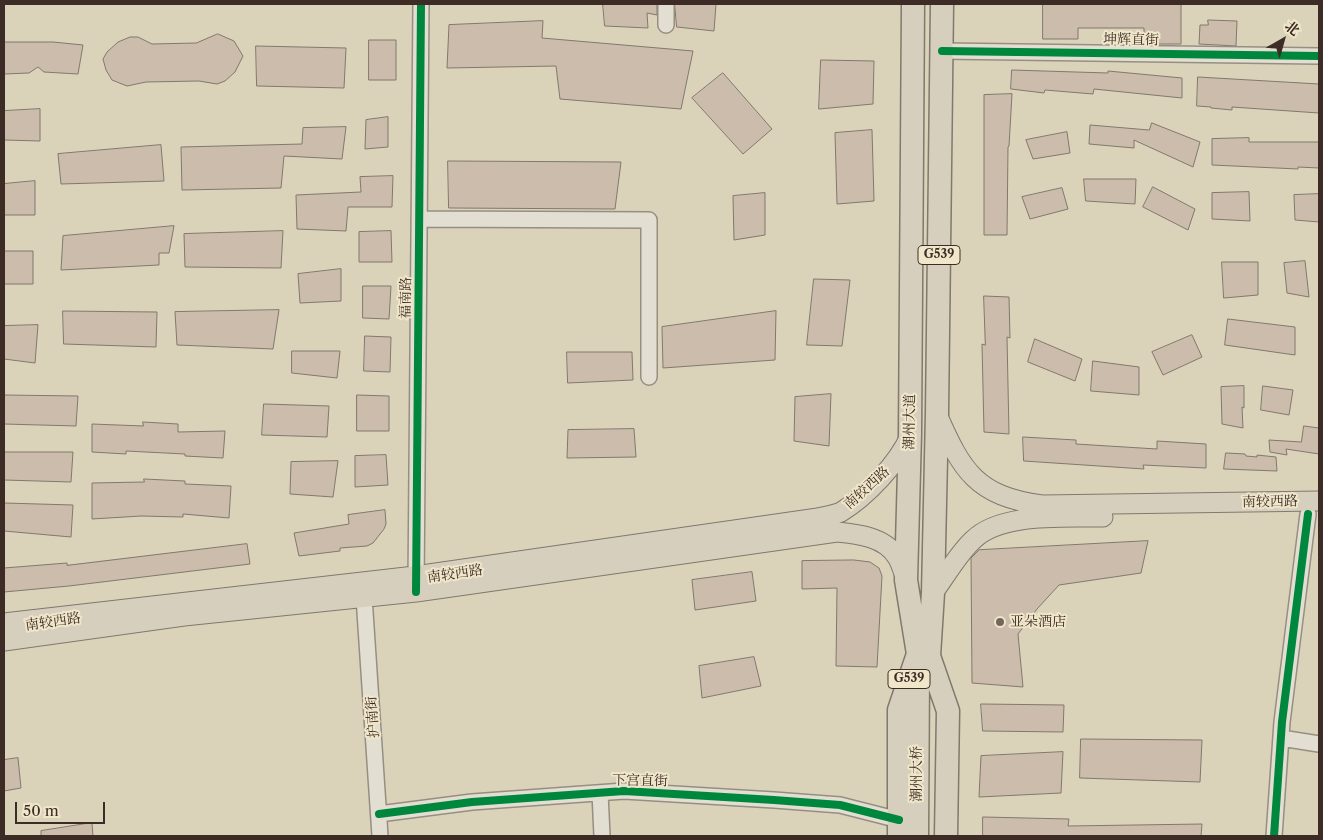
<!DOCTYPE html>
<meta charset="utf-8">
<style>
body{margin:0}
#map{position:relative;width:1323px;height:840px;overflow:hidden;background:#dbd2ba;font-family:"Libre Caslon Text","Noto Serif SC",serif}
canvas{display:block}
.frame{position:absolute;inset:0;border:5px solid #3d2c26;pointer-events:none}
.north{position:absolute;left:1258px;top:15px;width:50px;height:50px;-webkit-text-stroke:4px #f0e6ca;paint-order:stroke;rotate:38deg;font-size:14px;font-weight:700;line-height:20px;text-align:center;color:#3d2c26}
.north::after{content:'';display:block;margin:auto;width:18px;height:22px;background:#3d2c26;clip-path:polygon(50% 0,100% 100%,50% 72%,0 100%)}
.scale{position:absolute;left:15px;top:802px;width:90px;height:22px;box-sizing:border-box;border:2px solid #3d2c26;border-top:0;padding-left:6px;font-size:15px;line-height:18px;white-space:nowrap;color:#3d2c26;-webkit-text-stroke:4px #f0e6ca;paint-order:stroke}
</style>
<div id="map">
<canvas width="1323" height="840"></canvas>
<div class="frame"></div>
<div class="north">北</div>
<div class="scale">50 m</div>
</div>
<script>
const ctx = document.querySelector('canvas').getContext('2d');
ctx.lineJoin = 'round';
function fillPath(path, color) { ctx.fillStyle = color; ctx.fill(path, 'evenodd'); }
function stroke(path, color, width, dash) { ctx.strokeStyle = color; ctx.lineWidth = width; ctx.lineCap = dash ? 'butt' : 'round'; ctx.setLineDash(dash || []); ctx.stroke(path); }
function write(font, color, halo, rows, align = 'center') {
  ctx.font = font + ' "Libre Caslon Text","Noto Serif SC",serif'; ctx.lineWidth = 4; ctx.setLineDash([]); ctx.textBaseline = 'middle'; ctx.strokeStyle = halo; ctx.fillStyle = color; for (const [text, x, y, turn = 0] of rows) {
    ctx.save(); ctx.translate(x, y); ctx.rotate((+turn || 0) * Math.PI / 180); ctx.textAlign = isNaN(turn) ? turn : align; if (halo) ctx.strokeText(text, 0, 0); ctx.fillText(text, 0, 0); ctx.restore();
  }
}
const building = new Path2D(`
 M603,4H657V15L647,13L648,28L605,26Z
 M675,4H716L714,31L677,27Z
 M1043,4H1181V44H1144V28H1078V39H1043Z
 M1208,20L1237,21L1236,46L1199,44L1200,25H1208Z
 M543,21L542,38L693,51L681,109L560,99L556,66L447,68L449,25Z
 M218,34L234,41L243,56L235,72L225,81L217,84L199,81L146,82L127,86L112,80L106,70L103,59L107,52L118,42L130,37H138L152,44L196,43Z
 M369,40H396V80H369Z
 M4,42H53L83,45L78,74L44,72L38,67L29,73L4,74Z
 M256,46L346,48L344,88L257,86Z
 M821,60L874,61L873,104L819,109Z
 M1012,70L1108,73V71L1182,78V98L1094,89L1093,94L1045,90L1044,93L1011,89Z
 M723,73L772,129L743,154L692,98Z
 M1198,77L1319,84V113L1232,107V110L1211,108V107L1197,106Z
 M1012,94L1009,146L1008,147L1007,235H984V95Z
 M40,109V141L4,140V111Z
 M388,117V147L365,149L366,120Z
 M1152,123L1200,142L1193,167L1134,140V148L1089,144L1090,125L1149,130Z
 M346,127L342,159L284,156L281,188L182,190L181,147L302,144L303,128Z
 M872,130L874,201L837,204L835,133Z
 M1067,132L1070,153L1033,159L1026,140Z
 M1249,138V142H1319V168L1298,167V169L1212,165V139Z
 M161,145L164,181L61,184L58,154Z
 M448,161L621,162L615,209L449,208Z
 M393,176L392,207H348L346,231L297,229L296,195L361,192L360,177Z
 M1084,179H1136L1135,204L1086,201Z
 M35,181V215H4V184Z
 M1153,187L1195,209L1188,230L1143,207Z
 M1062,188L1068,209L1030,219L1022,197Z
 M1249,192L1250,221L1212,219V193Z
 M765,193V235L734,240L733,196Z
 M1319,194V222L1295,220L1294,195Z
 M174,226L169,253H159V265L61,270L63,236Z
 M283,231L281,268L185,267L184,234Z
 M391,231L392,262H359V232Z
 M4,251H33V284H4Z
 M1305,261L1309,297L1287,293L1284,263Z
 M1222,262H1258V295L1224,298Z
 M341,269V301L300,303L298,274Z
 M814,279L850,280L842,346L807,345Z
 M363,286H391L389,319L363,318Z
 M984,296L1009,297L1010,338L1007,337L1009,434L984,432L982,344L985,345Z
 M279,310L273,349L177,345L175,312Z
 M63,311L157,312L156,347L64,344Z
 M776,311L775,360L663,368L662,327Z
 M1228,319L1295,327V355L1225,345Z
 M38,325L35,363L4,359V326Z
 M1192,335L1202,357L1163,375L1152,352Z
 M365,336L391,337L390,372L364,371Z
 M1035,339L1082,359L1075,381L1028,362Z
 M292,351H340L337,378L292,373Z
 M567,352H632L633,380L568,383Z
 M1093,361L1139,367V395L1091,391Z
 M1244,386V408L1242,407L1243,428L1222,424L1221,387Z
 M1263,386L1293,390L1289,415L1261,410Z
 M831,394L829,446L794,441L795,397Z
 M4,395L78,396L76,426L4,424Z
 M357,395L389,396V431H357Z
 M264,404L329,406L327,437L262,435Z
 M143,422L178,424V432L225,431L223,458L185,456V454L126,451V454L92,452V424L143,426Z
 M1304,426L1319,428V454L1286,449L1287,455L1270,452L1269,440L1301,442Z
 M634,429L636,457L567,458L568,430Z
 M1023,437L1076,440V444L1157,449V441L1206,444V468L1143,465L1144,469L1024,461Z
 M4,452H73L71,482L4,480Z
 M1226,453L1245,454L1246,456L1257,457V455L1276,457L1277,471L1224,469Z
 M386,455L388,485L355,487V456Z
 M338,461L333,497L290,494L291,462Z
 M144,479L185,481V484L231,486L229,518L183,514V517L141,516L92,519V483L144,482Z
 M4,503L73,505L71,537L4,531Z
 M385,510L386,524L384,529L373,543L367,546L340,548V551L299,556L294,533L349,524L348,515Z
 M1148,541L1141,573L1059,585L1037,609L1018,634L1023,687L972,683L971,558L979,550Z
 M247,544L250,564L69,586L4,592V568L67,563V565Z
 M854,560L870,562L879,568L882,576L877,667L836,666L837,588L802,589V561Z
 M752,572L756,601L695,610L692,580Z
 M754,657L761,686L702,698L699,666Z
 M981,704L1064,705L1063,732L983,731Z
 M1081,739L1202,740L1200,782L1080,778Z
 M1063,752L1061,793L979,797L981,756Z
 M18,758L21,788L4,791V760Z
 M983,817L1069,819L1068,826L1202,824L1201,836H983Z
 M92,823L93,836H41V831Z`);
fillPath(building, '#ccbcab');
stroke(building, '#80796c', 1);
const minor = new Path2D(`
 M666,25V4
 M942,51L1319,56
 M419,219L649,220V377
 M416,585L421,4
 M364,597L380,836
 M1281,738L1319,744
 M600,793L602,836
 M379,814L472,802L624,791L774,800L840,805L899,820
 M1274,836L1282,722L1308,514`);
const major = new Path2D(`
 M937,414C962,471 976,496 1042,505L1319,501
 M933,593C946,576 957,555 973,540C1001,512 1065,518 1103,517
 M4,623L415,576L818,518C826,516 835,515 841,512C867,496 898,463 910,436
 M4,641L184,616L416,592L837,532C858,534 885,537 897,557C901,563 903,572 906,579`);
const highway = new Path2D(`
 M942,4L937,413L933,593L929,656L948,711L946,836
 M899,836V710L918,654L906,580L910,434L913,4
 M917,836L918,672`);
stroke(minor, '#968f81', 18);
stroke(major, '#80796c', 21);
stroke(highway, '#80796c', 25);
stroke(minor, '#e3ded2', 15);
stroke(major, '#d6cfbd', 19);
stroke(highway, '#d6cfbd', 22);
stroke(new Path2D(`
 M942,51L1319,56
 M416,592L421,4
 M379,814L472,802L624,791L774,800L840,805L899,820
 M1274,836L1282,722L1308,514`), '#00873e', 8);
for (const [x, y, r, color] of [
 [1000,622,5,"#74665a"]
]) { const dot = new Path2D(); dot.arc(x, y, r, 0, 2 * Math.PI); ctx.fillStyle = color; ctx.fill(dot); stroke(dot, '#f0e6ca', 2); }
for (const [x, y, w] of [
 [939,255,42],
 [909,679,42]
]) { const box = new Path2D(); box.roundRect(x - w / 2, y - 9.5, w, 19, 4); ctx.fillStyle = '#f0e6ca'; ctx.fill(box); stroke(box, '#3d2c26', 1); }
write('bold 12px', '#3d2c26', null, [
 ["G539",939,255],
 ["G539",909,679]
]);
write('14px', '#3d2c26', '#f0e6ca', [
 ["坤辉直街",1131,40,1],
 ["福南路",406,298,-89],
 ["潮州大道",910,422,-89],
 ["南较西路",867,488,-42],
 ["南较西路",1270,502,-1],
 ["南较西路",455,574,-8],
 ["南较西路",53,622,-8],
 ["护南街",373,717,-94],
 ["潮州大桥",917,774,-90],
 ["下宫直街",640,781,1]
]);
write('14px', '#3d2c26', '#f0e6ca', [
 ["亚朵酒店",1010,622]
], 'left');
</script>
